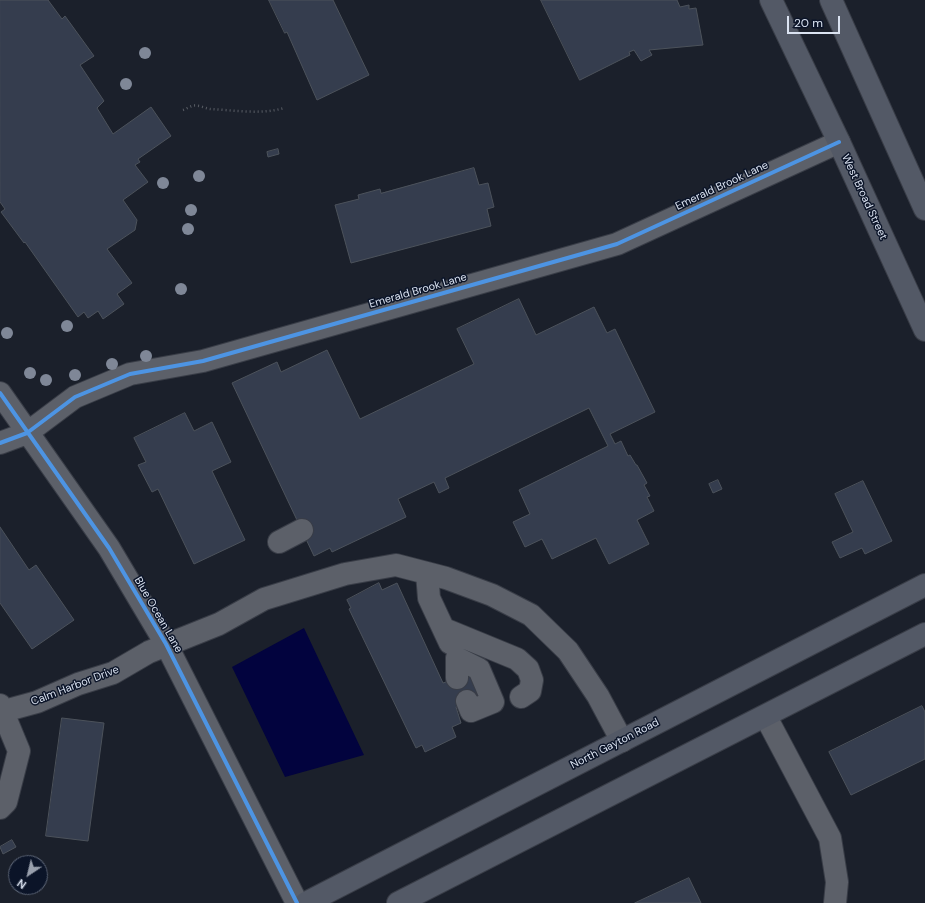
<!DOCTYPE html>
<style>
body{margin:0}
#map{position:relative;width:925px;height:903px;overflow:hidden;background:#1b202b;font-family:"DM Sans",sans-serif}
canvas{display:block}
.north{position:absolute;left:8px;top:855px;width:40px;height:40px;box-sizing:border-box;background:#0b1428;border:1px solid #5e6778;border-radius:50%;rotate:215deg;font-size:11px;font-weight:700;line-height:16px;text-align:center;color:#dbe3f1}
.north::after{content:'';display:block;margin:auto;width:14px;height:18px;background:#989fac;clip-path:polygon(50% 0,100% 100%,50% 72%,0 100%)}
.scale{position:absolute;left:787px;top:16px;width:53px;height:18px;box-sizing:border-box;border:2px solid #dbe3f1;border-top:0;padding-left:5px;font-size:12px;line-height:14px;white-space:nowrap;color:#dbe3f1;-webkit-text-stroke:3px #0b1428;paint-order:stroke}
</style>
<div id="map">
<canvas width="925" height="903"></canvas>
<div class="north">N</div>
<div class="scale">20 m</div>
</div>
<script>
const ctx = document.querySelector('canvas').getContext('2d');
ctx.lineJoin = 'round';
function fillPath(path, color) { ctx.fillStyle = color; ctx.fill(path, 'evenodd'); }
function stroke(path, color, width, dash) { ctx.strokeStyle = color; ctx.lineWidth = width; ctx.lineCap = dash ? 'butt' : 'round'; ctx.setLineDash(dash || []); ctx.stroke(path); }
function write(font, color, halo, rows, align = 'center') {
  ctx.font = font + ' "DM Sans",sans-serif'; ctx.lineWidth = 3; ctx.setLineDash([]); ctx.textBaseline = 'middle'; ctx.strokeStyle = halo; ctx.fillStyle = color; for (const [text, x, y, turn = 0] of rows) {
    ctx.save(); ctx.translate(x, y); ctx.rotate((+turn || 0) * Math.PI / 180); ctx.textAlign = isNaN(turn) ? turn : align; if (halo) ctx.strokeText(text, 0, 0); ctx.fillText(text, 0, 0); ctx.restore();
  }
}
fillPath(new Path2D(`
 M304,628L364,755L285,777L232,667Z`), '#02033e');
const building = new Path2D(`
 M0,0H48L62,19L65,16L94,56L80,65L104,101L97,108L113,134L151,107L171,136L138,159L140,162L135,165L148,182L123,200L137,220L135,230L107,249L132,283L117,294L124,304L103,319L98,311L88,318L84,312L78,317L25,242L24,243L1,212L5,209L0,202Z
 M269,0H333L369,75L317,100L287,32L285,33Z
 M541,0H677L680,7L689,5V9L696,8L703,45L649,50L652,55L641,61L634,50L629,52L630,55L580,80Z
 M278,149L279,154L268,157L267,152Z
 M474,168L479,185L488,183L494,207L487,209L491,226L351,263L335,205L359,199L358,195L380,189L381,193Z
 M519,299L536,335L594,307L607,333L615,329L655,412L610,434L615,444L621,441L628,456L630,455L636,465H637L647,483L644,485L650,496L647,497L654,511L637,520L649,544L609,564L596,538L552,559L542,539L525,547L513,522L530,514L519,490L608,446L589,408L445,478L449,488L439,493L434,482L398,499L406,517L332,552L330,548L314,556L232,383L277,362L281,372L327,350L360,419L474,364L457,329Z
 M185,413L194,431L212,422L231,462L212,471L245,540L194,564L158,489L152,492L138,465L146,462L134,438Z
 M718,480L722,489L713,493L709,484Z
 M863,481L892,541L865,554L862,548L840,558L832,542L853,532L835,494Z
 M0,527L29,570L36,565L74,620L32,649L0,603Z
 M379,583L382,590L397,583L443,683L470,673L479,695L456,707L461,723L452,727L456,737L425,752L422,745L416,748L349,609L351,608L347,600Z
 M922,706L925,712V759L851,795L829,752Z
 M62,718L104,723L88,841L46,836Z
 M12,840L16,847L3,854L0,847Z
 M689,878L701,903H635Z`);
fillPath(building, '#353d4e');
stroke(building, '#4c525b', 1);
const minor = new Path2D(`
 M0,393L109,548L166,644L297,903
 M0,443L27,433L75,397L130,374L203,361L617,244L839,142
 M279,542L302,530
 M427,573L429,598L450,643
 M444,629L517,659L528,669L532,680L530,691L521,697
 M457,678V658L479,669L493,702L471,711L467,701
 M0,705L19,751L6,802L0,808
 M4,711L37,702L78,684L113,673L149,652L219,624L264,599L345,574L396,565L446,578L492,595L531,615L568,651L598,696L622,741
 M766,717L830,838L837,882L835,903`);
const major = new Path2D(`
 M771,0L839,142L925,330
 M831,0L925,209
 M306,903L925,585
 M398,903L925,634`);
stroke(minor, '#393d47', 24);
stroke(major, '#393d47', 24);
stroke(new Path2D(`
 M183,110C186,109 189,107 192,106C197,104 204,108 210,109C233,110 261,115 284,108`), '#595d65', 2.5, [1, 3]);
stroke(minor, '#5c6069', 22);
stroke(major, '#535966', 22);
stroke(new Path2D(`
 M0,393L109,548L166,644L297,903
 M0,443L27,433L75,397L130,374L203,361L617,244L839,142`), '#4d94e3', 4);
ctx.fillStyle = '#7f8797';
for (const [x, y] of [
 [145,53],
 [126,84],
 [199,176],
 [163,183],
 [191,210],
 [188,229],
 [181,289],
 [67,326],
 [7,333],
 [146,356],
 [112,364],
 [30,373],
 [75,375],
 [46,380]
]) { ctx.beginPath(); ctx.arc(x, y, 6, 0, 2 * Math.PI); ctx.fill(); }
write('11px', '#dbe3f1', '#0b1428', [
 ["Emerald Brook Lane",722,186,-25],
 ["West Broad Street",864,197,65],
 ["Emerald Brook Lane",418,291,-16],
 ["Blue Ocean Lane",158,615,60],
 ["Calm Harbor Drive",75,686,-21],
 ["North Gayton Road",615,744,-27]
]);
</script>
